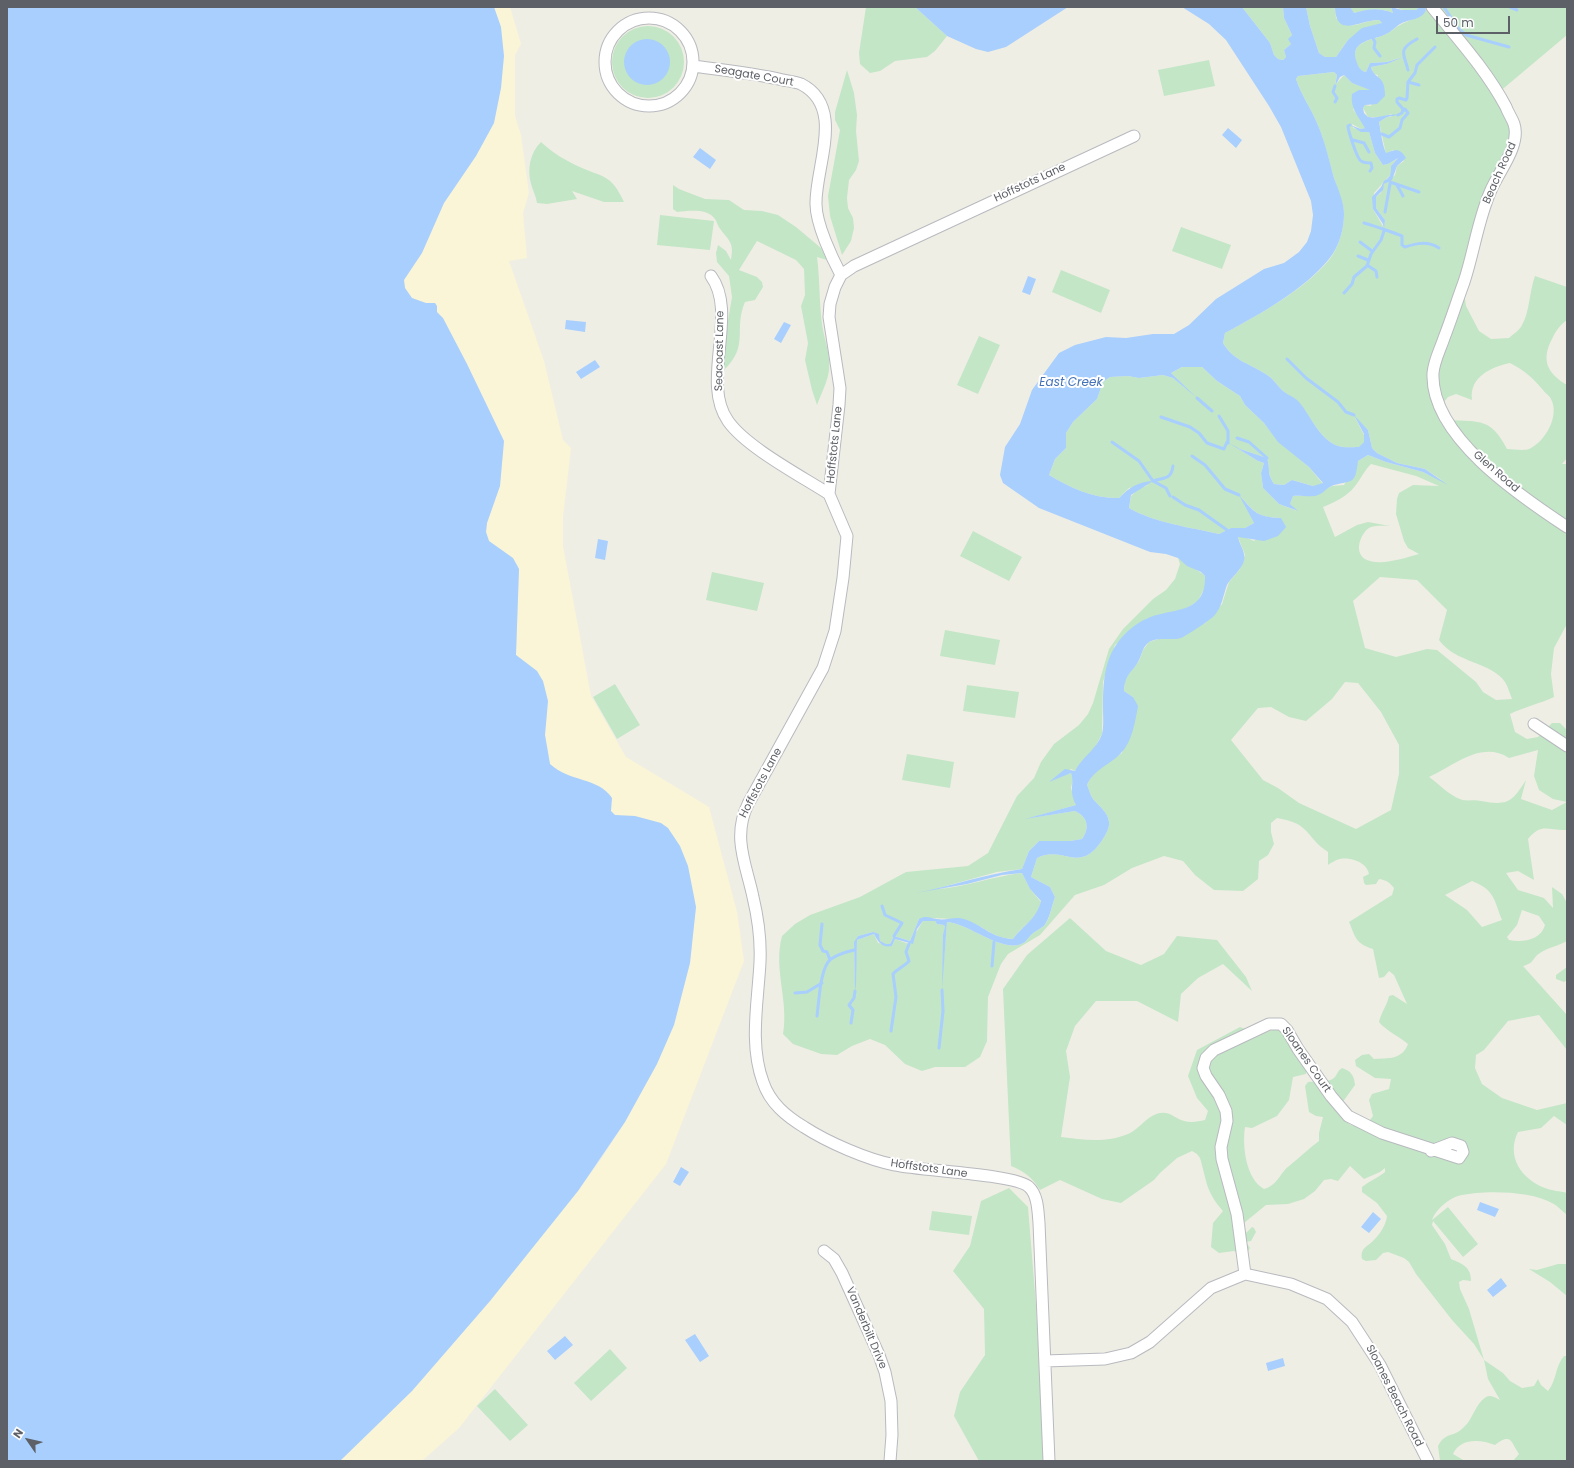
<!DOCTYPE html>
<style>
body{margin:0}
#map{position:relative;width:1574px;height:1468px;overflow:hidden;background:#efeee5;font-family:Poppins,sans-serif}
canvas{display:block}
.frame{position:absolute;inset:0;border:8px solid #5d6066;pointer-events:none}
.north{position:absolute;left:8px;top:1420px;width:40px;height:40px;-webkit-text-stroke:3px #fff;paint-order:stroke;rotate:304deg;font-size:11px;font-weight:700;line-height:16px;text-align:center;color:#5d6066}
.north::after{content:'';display:block;margin:auto;width:14px;height:18px;background:#5d6066;clip-path:polygon(50% 0,100% 100%,50% 72%,0 100%)}
.scale{position:absolute;left:1436px;top:16px;width:74px;height:18px;box-sizing:border-box;border:2px solid #5d6066;border-top:0;padding-left:5px;font-size:12px;line-height:14px;white-space:nowrap;color:#5d6066;-webkit-text-stroke:3px #fff;paint-order:stroke}
</style>
<div id="map">
<canvas width="1574" height="1468"></canvas>
<div class="frame"></div>
<div class="north">N</div>
<div class="scale">50 m</div>
</div>
<script>
const ctx = document.querySelector('canvas').getContext('2d');
ctx.lineJoin = 'round';
function fillPath(path, color) { ctx.fillStyle = color; ctx.fill(path, 'evenodd'); }
function stroke(path, color, width, dash) { ctx.strokeStyle = color; ctx.lineWidth = width; ctx.lineCap = dash ? 'butt' : 'round'; ctx.setLineDash(dash || []); ctx.stroke(path); }
function write(font, color, halo, rows, align = 'center') {
  ctx.font = font + ' Poppins,sans-serif'; ctx.lineWidth = 4; ctx.setLineDash([]); ctx.textBaseline = 'middle'; ctx.strokeStyle = halo; ctx.fillStyle = color; for (const [text, x, y, turn = 0] of rows) {
    ctx.save(); ctx.translate(x, y); ctx.rotate((+turn || 0) * Math.PI / 180); ctx.textAlign = isNaN(turn) ? turn : align; if (halo) ctx.strokeText(text, 0, 0); ctx.fillText(text, 0, 0); ctx.restore();
  }
}
fillPath(new Path2D(`
 M866,7H915L947,36L935,51L927,57L895,61L880,71L870,73L860,64L859,53Z
 M1242,7H1283L1284,18L1292,35L1290,37L1291,44L1284,50L1286,57L1283,60L1278,59L1274,55L1270,43Z
 M1306,7H1335L1336,18C1354,33 1360,20 1379,20L1382,23L1348,40L1336,57H1325L1319,53L1310,26Z
 M1350,7H1391L1393,13C1379,7 1368,10 1353,13Z
 M1396,7H1419L1416,10C1409,11 1402,11 1396,7Z
 M1425,7H1567V35L1498,93L1516,136L1497,175L1463,284L1466,306L1479,331L1491,339L1509,338C1513,334 1520,330 1522,325C1530,311 1529,292 1535,276L1567,287V320C1560,325 1555,332 1552,339C1541,360 1547,373 1567,385V458L1562,464H1567V624L1554,648L1551,674L1554,697C1539,704 1524,707 1510,714L1515,732L1527,739L1538,737L1552,723H1560L1567,730V802L1553,799L1539,790L1534,776L1538,750L1509,758C1481,740 1454,766 1429,777C1439,784 1449,795 1460,799C1466,802 1475,799 1481,801C1508,806 1512,802 1526,780L1521,799L1552,810L1567,802V830C1548,831 1542,822 1528,839L1534,880L1518,871L1506,873L1518,890L1544,898L1553,908L1552,887L1562,894L1567,903V941C1558,946 1547,948 1540,953C1532,958 1535,963 1523,966L1567,1015V1050L1539,1015L1508,1021L1484,1050L1476,1055L1475,1068L1482,1084L1502,1098L1537,1110L1567,1103V1125L1554,1116L1541,1128L1518,1132C1506,1156 1521,1179 1545,1188C1552,1191 1560,1191 1567,1193V1215C1562,1211 1558,1206 1552,1203C1532,1191 1485,1190 1462,1195C1450,1197 1436,1209 1432,1220L1448,1207L1478,1244L1463,1257L1433,1221L1432,1225L1445,1244L1451,1259C1463,1264 1471,1267 1471,1281L1463,1280L1459,1282L1460,1289L1469,1309L1484,1360L1503,1373L1510,1381L1522,1388L1534,1386L1538,1379L1541,1385L1548,1391C1557,1380 1555,1366 1564,1356H1567V1461H1513L1519,1454C1511,1443 1512,1432 1495,1445C1480,1439 1460,1438 1453,1454L1465,1461H1440L1438,1446C1446,1431 1454,1438 1464,1427C1473,1419 1475,1404 1486,1397C1491,1394 1496,1398 1500,1400L1488,1379L1484,1360L1474,1344L1452,1320L1416,1274L1409,1262L1404,1258L1388,1252L1383,1253L1376,1260L1366,1261L1362,1259C1360,1248 1367,1247 1373,1241C1380,1234 1386,1225 1387,1216L1377,1203L1362,1192V1187C1369,1181 1378,1178 1385,1172V1168L1380,1172L1364,1179L1350,1166L1338,1181L1331,1179L1324,1180L1315,1191L1304,1199L1288,1204L1266,1205L1244,1223V1235L1252,1227L1254,1228L1256,1232L1251,1241L1246,1242L1250,1248L1245,1256L1234,1251L1219,1253L1211,1247L1213,1223L1223,1211C1206,1192 1207,1182 1200,1158L1197,1154L1192,1151L1177,1158L1160,1173L1154,1180L1121,1203L1102,1199L1060,1180L1040,1190C1033,1178 1024,1171 1011,1166L1003,989L1027,955L1070,918L1106,951L1141,965L1164,954L1177,936L1217,940L1246,977L1252,991L1223,964L1198,978L1181,994L1178,1022L1137,1001H1096L1075,1026L1066,1051L1070,1077L1061,1137C1084,1140 1106,1143 1128,1134C1140,1129 1148,1114 1161,1113C1170,1112 1173,1117 1181,1120C1188,1123 1197,1122 1205,1120L1208,1111L1197,1098L1188,1076L1197,1050L1240,1027C1245,1029 1253,1033 1259,1033C1267,1034 1272,1028 1281,1029L1307,1069L1306,1074L1293,1077L1289,1100L1277,1116L1252,1128L1245,1127C1242,1146 1246,1179 1264,1189C1278,1185 1279,1174 1289,1166C1300,1157 1308,1149 1319,1141V1133L1323,1117L1316,1116L1309,1112L1305,1086L1308,1082C1315,1081 1329,1083 1334,1078C1338,1074 1337,1071 1342,1068C1351,1071 1354,1075 1355,1085L1342,1103L1340,1112C1342,1116 1345,1120 1348,1123C1356,1130 1368,1124 1373,1116L1369,1100L1372,1094L1389,1089L1391,1079L1375,1078L1356,1066L1355,1060L1362,1055L1369,1054L1374,1059C1388,1058 1402,1060 1408,1044C1399,1036 1386,1031 1379,1022C1381,1012 1387,1006 1389,996L1393,995L1407,1004L1394,975L1389,971L1384,977L1379,978L1373,949C1355,943 1356,938 1349,922L1392,895L1394,888C1390,883 1387,880 1379,879L1376,884L1366,885L1364,883L1363,877L1369,874C1367,862 1350,857 1340,859C1335,860 1331,863 1328,865V852C1304,836 1312,824 1277,818L1271,823V832L1274,844L1268,855L1259,861L1258,879L1243,891L1214,890L1195,875L1183,861L1164,856L1132,868L1104,885L1075,895L1040,935L1008,954L1001,964L988,997L987,1041L980,1057L965,1067H935L922,1071L905,1064L885,1045L870,1039L852,1046L837,1055L821,1054L793,1044L783,1034C789,1001 773,969 782,936L795,924L810,915L860,897L906,872L968,866L988,853L1017,796L1034,778L1041,762L1054,744L1079,725L1088,714L1093,703L1109,649L1123,629L1153,599L1166,590L1175,579L1180,564L1178,558C1187,566 1199,570 1205,576V587L1198,601L1184,610L1146,619L1115,645L1103,682L1102,734L1093,751L1075,771L1071,769L1061,776L1071,773L1073,779L1071,788L1076,805L1030,818L1075,811C1088,817 1090,828 1082,839L1070,841H1039L1029,851L1022,869L997,872L935,889C964,888 993,876 1022,873L1030,889L1041,902C1035,922 1024,923 1013,939C995,938 990,931 975,924C965,919 930,917 919,919L910,941L894,936L890,944L886,945L880,941L879,936L873,932L858,936L854,946L855,981L857,940L874,934L878,943L892,946L895,939L909,944L923,921H935L937,924L944,925L945,927L943,970L947,922C969,923 1005,956 1025,942C1027,940 1029,937 1031,935C1035,931 1040,929 1044,926C1050,919 1052,905 1055,897L1050,887L1031,877L1037,858C1064,844 1079,876 1103,839C1106,834 1110,827 1109,822C1108,812 1099,806 1093,799C1090,795 1089,789 1087,785C1093,770 1109,762 1122,753L1133,697L1124,691L1125,679L1139,661L1143,650L1149,642L1158,639L1182,637L1197,626L1205,623L1222,604L1229,582L1240,569L1245,555L1238,537H1245L1254,541L1281,518C1258,517 1256,514 1241,497L1254,523L1245,528H1231L1219,534C1189,527 1155,523 1129,508L1131,496L1140,488L1149,485L1129,488L1119,498C1095,499 1070,488 1049,475L1055,459L1066,448V433L1073,422L1097,399L1103,382L1110,377L1128,376L1139,378L1163,375L1173,378L1189,391L1171,373L1182,367H1202L1217,381L1240,396L1245,405L1264,423L1278,441L1309,467L1323,484L1313,486L1292,480L1284,485L1274,484C1266,471 1271,469 1267,458L1237,448L1258,461L1264,463L1261,473L1263,488L1279,504L1297,511L1290,504L1293,496H1312L1332,486L1344,485L1358,461L1368,455L1386,462L1423,472L1443,481L1425,469L1397,463L1377,453L1372,448L1368,430L1355,417L1364,435V442L1360,447C1353,447 1344,448 1338,446C1319,439 1311,416 1299,403C1295,398 1287,395 1282,390C1276,384 1272,377 1264,373C1248,363 1233,360 1223,343L1225,333C1260,314 1304,290 1329,260C1339,247 1344,229 1344,214C1344,203 1338,191 1335,181C1329,162 1325,141 1317,123C1311,108 1301,95 1296,79L1298,76L1334,72L1337,75L1335,85L1344,75L1352,83L1372,90L1353,109L1366,128L1361,129L1352,124L1353,128L1369,132L1375,153L1383,165L1388,164L1398,158L1391,166V174L1374,193L1373,209L1384,228L1385,220L1376,208V197L1381,193L1384,184L1395,175L1397,166L1404,161L1393,150L1386,154L1379,122L1387,117H1391L1392,114L1381,117H1368L1363,108L1365,105L1371,106L1378,75L1374,74L1371,67L1387,64L1402,57L1387,62L1370,63L1366,72C1361,71 1359,68 1357,64C1348,41 1371,41 1384,35C1390,33 1394,28 1400,25C1410,19 1419,19 1426,10ZM1510,363C1524,370 1533,378 1543,390C1545,393 1550,396 1551,399C1560,416 1545,442 1529,449C1523,451 1514,449 1507,449C1491,418 1481,422 1449,420L1444,402L1448,397L1456,394L1472,400C1469,377 1491,367 1510,363ZM1371,464L1416,476L1439,486L1413,485L1399,493L1397,499L1396,514L1404,541L1408,548L1419,554C1404,558 1382,566 1367,560C1353,554 1360,534 1369,528C1374,525 1384,526 1390,526L1368,522L1357,525L1335,537L1323,507C1336,502 1350,495 1358,482C1363,475 1365,470 1371,464ZM1380,577L1417,580L1447,610L1439,640C1455,663 1492,662 1505,682C1508,687 1510,694 1512,699L1496,700L1483,692L1476,682L1437,650L1427,649L1396,657L1365,648L1353,601ZM1345,682L1358,683L1381,712L1399,745V774L1391,810L1356,829L1299,803L1278,788L1263,780L1231,740L1258,708L1271,707L1289,717L1306,721L1332,699ZM1472,881C1495,890 1494,900 1502,920L1482,927L1467,910L1445,895ZM1522,910L1539,916L1545,925C1541,940 1522,943 1509,940L1507,937L1517,925Z
 M612 62a36 36 0 1 1 72 0a36 36 0 1 1-72 0Z
 M1209,60L1215,86L1164,96L1158,70Z
 M847,70L854,93L857,115L856,131L859,161L856,170L849,180L847,198L848,208L853,218L854,228L851,241L842,255L830,216L828,196L840,130L835,120V112Z
 M541,142C553,153 566,161 580,167C604,178 611,174 624,202H604L572,191L577,199L547,204L537,203C536,196 533,191 531,184C527,169 530,153 541,142Z
 M673,185L679,189L705,199L729,200L744,210L762,211L778,215L796,227L821,248L827,260L817,257C820,279 819,302 822,324C824,339 831,355 829,370C828,381 821,394 817,405L812,390L805,360L808,343L801,306L805,295L804,269L796,260L757,241L739,270L757,277L762,282L763,287L755,300L745,302C733,330 750,345 724,370V344L732,297L729,276L717,262L716,253L718,245L726,251L731,260C734,243 730,242 721,230C718,227 717,222 715,219C707,208 688,211 677,212L673,209Z
 M660,215L714,221L710,250L657,245Z
 M1181,227L1231,245L1222,269L1172,251Z
 M1061,270L1110,290L1101,313L1052,292Z
 M979,336L1000,345L978,394L957,385Z
 M973,531L1022,557L1009,581L960,556Z
 M712,572L764,583L757,611L706,600Z
 M945,630L1000,640L995,665L940,656Z
 M615,684L640,725L617,739L593,697Z
 M967,685L1019,692L1015,718L963,711Z
 M907,754L954,762L950,788L902,780Z
 M1567,967V980L1564,982L1556,979V975Z
 M1009,1188L1028,1207L1036,1305L1044,1461H979L954,1416L960,1392L985,1355L984,1309L953,1271L970,1246L981,1201Z
 M932,1211L972,1216L969,1235L929,1230Z
 M1558,1264H1567V1296L1550,1282L1529,1269L1537,1270Z
 M610,1349L627,1368L591,1401L574,1383Z
 M495,1389L528,1425L510,1441L477,1406Z`), '#c3e6c6');
fillPath(new Path2D(`
 M494,7H510L521,44L515,55V116L521,135L529,193L523,213L527,258L509,261L544,361L563,440L571,448L563,517V546L591,696L626,757L709,807L737,912L744,961L666,1164L459,1428L422,1461H340L412,1391L490,1301L578,1191L602,1158L625,1122L674,1025L690,963L696,907L550,764L545,735L548,701L537,671L516,655L519,569C515,555 499,550 489,541L486,532L487,523L500,486L504,441L467,364L443,319L407,294L405,288L404,280L444,203L476,156L501,27Z`), '#faf5d6');
fillPath(new Path2D(`
 M7,7H494L501,27L504,56L501,88L494,123L476,156L444,203L422,253L404,280L405,288L412,298L426,303H435L437,306V312L443,318L467,364L504,441L500,486L487,523L486,532L489,541L513,558L519,569L516,655L537,671L543,681L548,701L545,735L550,764C569,782 598,777 612,798L611,811L615,815L635,816L661,823L668,828L680,846L688,866L696,907L690,963L674,1025L657,1064L625,1122L578,1191L490,1301L412,1391L340,1461H7Z
 M915,7H1068L1006,47L988,52L976,49L947,36Z
 M1182,7H1242L1270,43L1274,55L1278,59L1283,60L1286,57L1284,50L1291,44L1288,39L1292,35L1284,18L1283,7H1306L1310,26L1319,53L1325,57H1336L1348,40L1362,28L1382,23L1379,20C1361,19 1336,40 1335,7H1350L1354,13C1368,9 1379,7 1393,13L1391,7L1402,10H1416L1419,7H1425L1426,10C1422,20 1409,19 1400,24C1394,28 1390,33 1384,35C1373,40 1350,41 1356,60C1358,66 1360,71 1366,72L1370,63L1387,62L1403,57L1387,64L1371,67C1375,81 1385,73 1385,96L1377,104L1365,105L1363,108L1364,113L1368,117C1379,119 1387,113 1398,115L1387,117L1379,122C1381,132 1382,144 1386,153C1396,149 1400,148 1406,158L1397,166L1392,180L1384,184L1383,190L1376,197V208L1385,220L1384,231L1383,224L1373,209L1372,197L1381,187L1384,181C1391,177 1391,174 1391,166L1398,158L1388,164L1383,165L1375,153L1369,132H1361L1350,125L1361,129L1365,128C1358,116 1350,108 1352,94L1359,90H1370L1352,83L1344,75L1340,77L1335,86L1337,75L1334,72L1298,76L1296,79C1301,95 1311,108 1317,123C1325,141 1329,160 1334,178C1338,189 1344,202 1344,214C1344,229 1339,247 1329,259C1304,290 1260,314 1225,333L1223,343C1233,360 1248,363 1264,373C1272,377 1276,384 1282,390C1287,395 1295,397 1299,402C1311,416 1319,439 1338,446C1344,448 1353,447 1359,447L1364,442V434L1354,415L1368,430L1372,448L1377,453L1397,463L1425,469L1448,485L1423,472L1386,462L1368,455L1358,461C1355,485 1353,480 1334,485C1327,487 1324,493 1318,495C1311,498 1301,495 1293,496L1290,504L1298,511L1279,504L1263,488L1261,473L1264,463L1258,461L1227,442L1240,449L1267,458C1271,470 1266,471 1274,484L1284,485L1292,480L1313,486L1323,483L1309,467L1278,442L1264,423L1245,405L1240,396L1217,381L1202,367H1182L1171,373L1197,398L1173,378L1163,375L1139,378L1128,376L1110,377L1103,382L1097,399L1073,422L1066,433V448L1055,459L1049,475C1070,488 1095,499 1119,498C1130,487 1138,482 1153,481L1131,495L1129,508C1155,523 1189,527 1219,534L1231,528H1245L1254,523L1239,495C1255,513 1257,517 1281,518L1286,527L1278,536L1264,541L1238,537C1239,543 1243,548 1244,554C1247,566 1232,576 1227,585C1223,596 1222,607 1214,616C1210,620 1186,636 1181,638C1171,641 1156,636 1148,643C1142,648 1142,655 1138,662C1131,674 1125,674 1124,691L1133,697L1138,706C1135,722 1132,742 1121,753C1110,765 1094,769 1087,785C1089,789 1090,795 1093,799C1099,806 1108,812 1109,822C1110,827 1106,834 1103,839C1079,876 1064,844 1037,858L1031,877L1050,887L1055,897C1052,905 1050,918 1044,926C1040,929 1035,931 1031,935C1029,937 1027,940 1025,942C1005,956 969,923 947,922L942,990L943,935L945,927L944,925L937,924L935,921H923L917,929L913,944L895,939L892,946C882,948 878,942 874,934L857,940L856,985L855,991L854,942L858,936L873,932L879,934L880,941L886,944H890L894,936L910,941L919,919C926,915 930,918 937,919C946,921 955,916 964,919C983,925 991,938 1013,939C1024,924 1036,920 1041,901L1030,889L1022,873L1002,875L967,884L916,893C951,886 986,874 1022,869L1029,851L1039,841H1070L1082,839C1090,828 1088,817 1075,811L1025,819L1076,805C1068,789 1075,785 1071,773L1049,782L1065,769L1075,771C1082,757 1097,749 1102,734C1104,727 1103,717 1103,709C1103,681 1104,654 1126,633C1131,628 1139,622 1146,619C1171,607 1206,616 1205,576L1201,572L1187,566L1178,558L1166,554L1150,552L1039,508L1003,483L1000,475L1005,447L1020,424L1032,390L1059,353L1075,345L1106,337L1126,338L1153,334H1174L1189,325L1216,299L1264,269L1284,263L1299,252L1307,242L1311,231L1313,215L1311,201L1281,127L1269,106L1226,40L1209,24Z
 M624 62a23 23 0 1 1 46 0a23 23 0 1 1-46 0Z
 M1228,128L1242,140L1236,148L1222,135Z
 M700,148L716,160L710,169L693,157Z
 M1028,276L1036,279L1030,295L1022,292Z
 M566,320L586,322L585,332L565,329Z
 M784,322L791,325L781,343L774,339Z
 M595,360L600,367L581,379L576,372Z
 M598,539L608,541L605,560L595,558Z
 M681,1167L689,1172L680,1186L673,1182Z
 M1480,1202L1499,1209L1495,1217L1477,1210Z
 M1373,1212L1381,1219L1369,1233L1361,1227Z
 M1501,1278L1507,1286L1493,1297L1487,1290Z
 M695,1334L709,1356L700,1362L685,1340Z
 M565,1336L573,1345L555,1360L547,1351Z
 M1283,1358L1285,1366L1268,1371L1266,1363Z`), '#a8cffd');
stroke(new Path2D(`
 M1444,7L1457,27L1466,35L1509,47
 M1510,7L1517,10
 M1373,38L1375,42L1374,48L1380,56
 M1408,70C1404,53 1397,50 1417,39
 M1408,82L1419,85
 M1335,86L1333,92L1337,98L1335,102
 M1398,115L1402,113L1403,109L1397,102V99L1399,98L1406,100L1407,98L1408,82L1415,73L1417,65L1435,47
 M1350,125L1348,126C1348,130 1357,159 1361,161C1364,163 1368,163 1371,163L1372,168L1370,171
 M1382,134L1389,137L1400,128L1402,120L1408,113L1405,109L1403,111
 M1353,140L1364,143L1369,152
 M1390,182L1419,192
 M1397,185L1403,196
 M1385,212L1390,184
 M1364,223C1369,224 1400,235 1402,236V245L1405,247C1417,243 1428,241 1439,248
 M1360,242L1372,251
 M1358,256L1368,260
 M1367,265L1376,271L1377,277
 M1344,293L1352,284L1354,277L1367,266L1371,254L1381,240L1384,231
 M1287,359L1306,378L1338,402L1346,412L1354,415
 M1197,398L1212,411
 M1219,416L1228,431V443
 M1161,417L1190,427L1199,433L1207,443L1224,449L1227,442
 M1237,438L1249,442L1267,458
 M1112,442L1139,461L1153,481L1166,488L1170,496
 M1192,456L1205,465L1225,489L1239,495
 M1153,481C1165,477 1171,480 1173,466
 M1173,497L1185,505L1199,510L1227,530
 M882,906L885,915L902,923L894,936
 M822,924L820,945L823,951L827,952L830,960
 M992,966L994,942
 M795,993L807,992L822,983
 M817,1016C819,1002 820,967 831,959C838,954 846,952 854,950
 M851,1023L853,1010L849,1005L854,998L855,991
 M891,1031L896,997L893,974C898,968 904,967 909,961L906,952L909,944
 M939,1048L943,1011L942,990`), '#a8cffd', 3);
const street = new Path2D(`
 M1432,7C1458,39 1487,71 1506,107C1508,113 1512,118 1514,124C1521,145 1499,171 1491,190C1478,219 1474,252 1464,282C1457,301 1451,320 1444,338C1440,350 1434,361 1433,373C1430,436 1520,496 1567,527
 M605 62a44 44 0 1 1 88 0a44 44 0 1 1-88 0Z
 M693,66C723,70 754,73 783,80C789,81 796,82 801,84C846,107 815,167 816,204C816,224 832,258 841,275
 M711,276C739,314 700,381 728,421C746,447 801,476 829,494
 M1534,724L1567,746
 M824,1251L834,1259L842,1273L879,1355L885,1372L891,1401L892,1435L890,1461
 M1245,1274L1237,1214L1222,1159L1221,1147L1227,1121L1226,1111L1219,1095L1206,1076L1203,1068L1206,1058L1214,1050L1269,1024H1281L1287,1030L1298,1049L1331,1096L1348,1116L1382,1133L1459,1158L1463,1152L1461,1146L1452,1143L1431,1151
 M1045,1361L1105,1359L1131,1353L1150,1342L1211,1288L1245,1274L1291,1284L1327,1299L1352,1322L1380,1365L1428,1461
 M1049,1461L1039,1223C1038,1212 1038,1195 1029,1187C1016,1174 920,1171 895,1165C868,1160 827,1142 804,1127C786,1116 770,1103 763,1082C749,1044 758,1002 760,962C761,941 758,918 753,897C746,864 732,837 748,804L823,668L835,631L843,578L847,536L829,494L839,405L840,388L829,317L830,304L835,287L841,275L854,266L1134,136`);
stroke(street, '#b8babf', 13);
stroke(street, '#fff', 11);
write('11px', '#5d6066', '#fff', [
 ["Seagate Court",754,76,10],
 ["Beach Road",1500,173,-66],
 ["Hoffstots Lane",1030,183,-25],
 ["Seacoast Lane",720,351,-89],
 ["Hoffstots Lane",835,445,-84],
 ["Glen Road",1496,472,41],
 ["Hoffstots Lane",761,783,-62],
 ["Sloanes Court",1306,1060,55],
 ["Hoffstots Lane",929,1169,8],
 ["Vanderbilt Drive",866,1328,67],
 ["Sloanes Beach Road",1394,1396,63]
]);
write('italic 12px', '#4673b8', '#fff', [
 ["East Creek",1071,383]
]);
</script>
